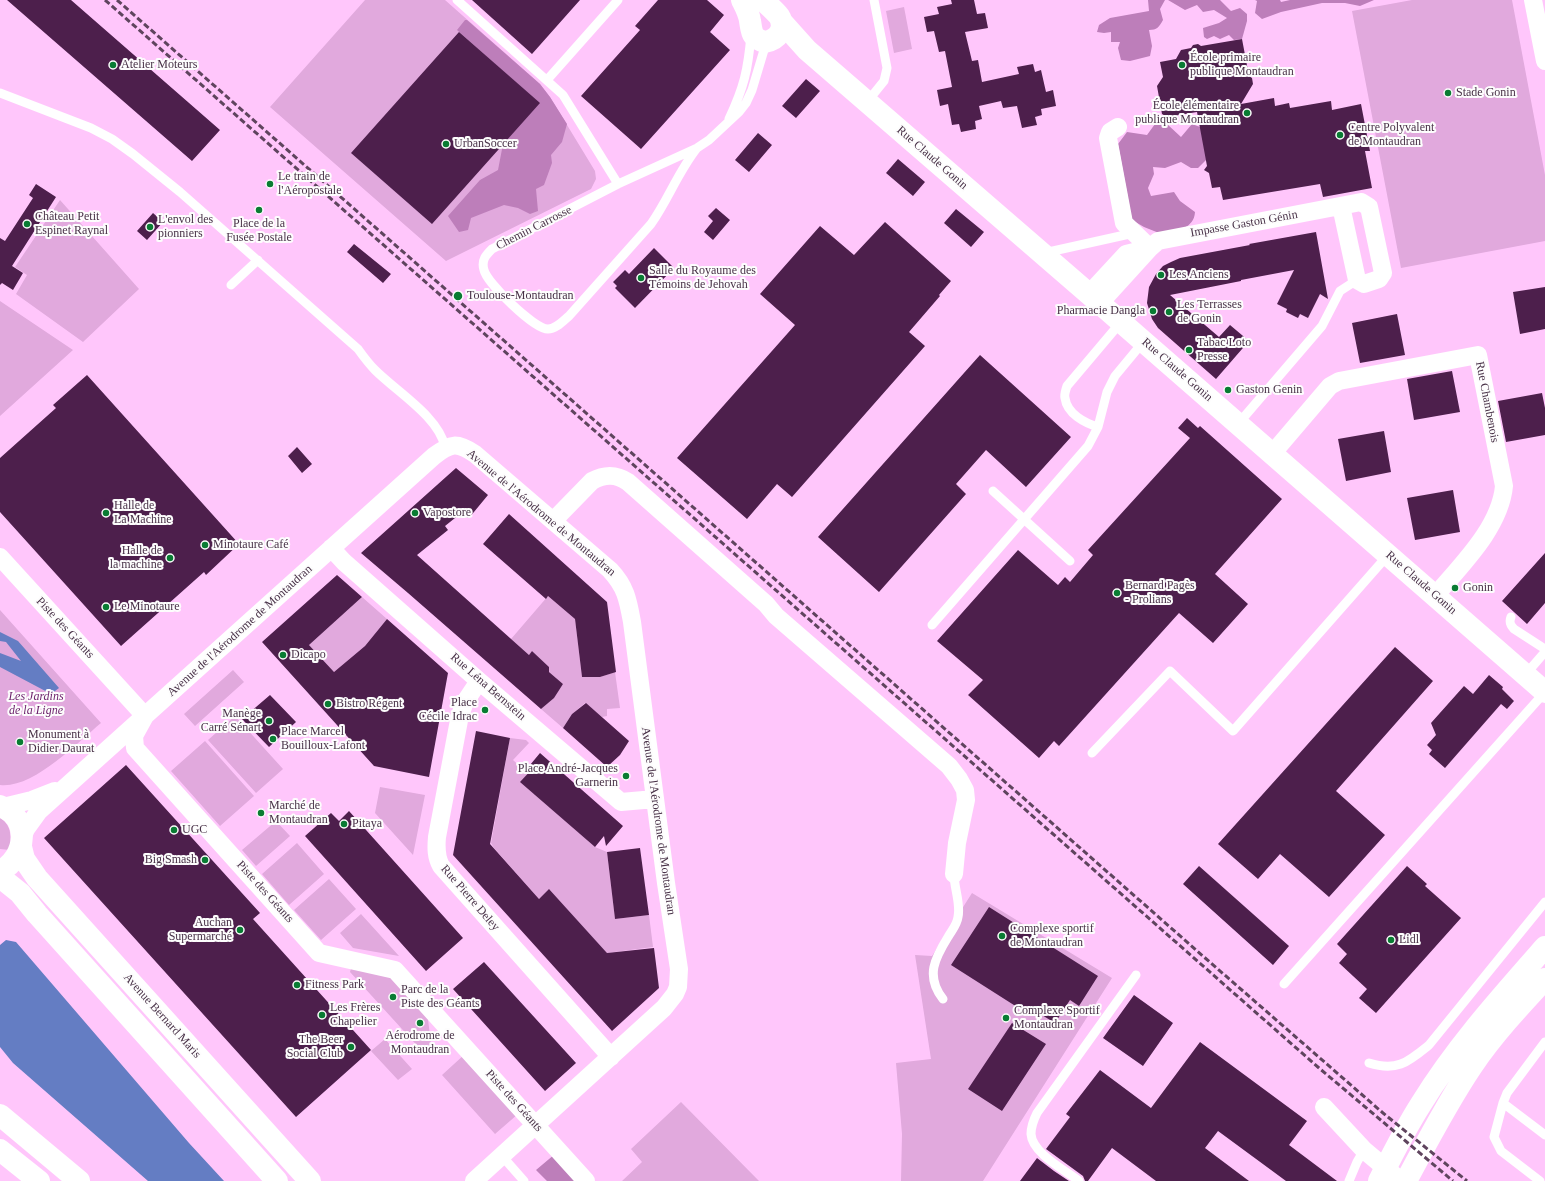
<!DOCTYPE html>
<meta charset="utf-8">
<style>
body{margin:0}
canvas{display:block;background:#ffc6fb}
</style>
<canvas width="1545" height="1181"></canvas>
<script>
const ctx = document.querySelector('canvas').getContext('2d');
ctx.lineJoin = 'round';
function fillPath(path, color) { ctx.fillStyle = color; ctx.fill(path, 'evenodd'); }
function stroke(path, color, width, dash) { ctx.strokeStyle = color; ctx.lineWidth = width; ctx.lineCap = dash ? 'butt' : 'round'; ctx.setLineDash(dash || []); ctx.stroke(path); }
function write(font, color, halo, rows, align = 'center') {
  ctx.font = font + ' "Times New Roman",serif'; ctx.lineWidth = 4; ctx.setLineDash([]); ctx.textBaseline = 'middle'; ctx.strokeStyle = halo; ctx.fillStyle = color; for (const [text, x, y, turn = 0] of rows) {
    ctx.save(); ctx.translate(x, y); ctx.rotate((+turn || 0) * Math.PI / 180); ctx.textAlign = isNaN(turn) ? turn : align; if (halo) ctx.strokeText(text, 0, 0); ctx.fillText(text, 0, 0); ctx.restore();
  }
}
fillPath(new Path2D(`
 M365,0H445L540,84L550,97L595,171L596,179L591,189L446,261L270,107Z
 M1412,0H1512L1545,175V241L1401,268L1352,11Z
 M904,7L912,49L894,53L886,11Z
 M60,200L139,289L83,342L16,294L27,275L15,267Z
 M0,301L73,350L0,416Z
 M548,596L575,619L582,677H600L615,672L620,708L607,709V716L602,717L585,703L572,714L563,728L541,709L553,698L563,684L549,672V667L532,651L529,655L511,639Z
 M362,597L387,619L365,646L334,672L309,645Z
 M0,610L101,723C77,743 33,789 0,785Z
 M233,670L244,682L195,726L184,714Z
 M235,716L283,769L256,793L208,740Z
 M510,738L526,740L529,743L513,760L525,771L530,765L533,768L521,782L595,847L607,852L615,919L649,915L653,947L607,953L550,890L539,899L494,848L491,843Z
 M205,741L254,796L220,826L171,771Z
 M380,787L425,795L413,855L375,813Z
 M0,818C12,825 11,837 10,850L0,849Z
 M276,821L290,836L256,866L242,850Z
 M297,843L324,874L289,905L262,874Z
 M329,879L356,909L321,940L294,910Z
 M972,893L1112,978L983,1181H901L902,1134L896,1063L931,1059L915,955L932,956Z
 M361,914L399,956L353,948L340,933Z
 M352,965L393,974L427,1011L431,1044L422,1051L350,972Z
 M385,1039L412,1069L398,1080L371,1051Z
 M465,1054L518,1114L495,1134L442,1075Z
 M681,1102L759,1181H622L642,1162L631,1149Z`), '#e1a9dd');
fillPath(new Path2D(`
 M1148,0H1165L1160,9L1163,20C1159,27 1157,30 1149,30L1152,46L1150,56L1130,61L1121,60L1118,48L1120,42H1111V32L1104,33L1097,32L1099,25L1110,18L1149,11Z
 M1168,0H1220L1231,11L1240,8L1247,14V21L1242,39L1234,40L1229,35L1220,39L1214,36L1207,39L1204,37L1203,28L1219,23L1227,18L1214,10L1203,12L1197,5L1185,10Z
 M1255,0H1280L1281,2L1290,0H1374L1360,6L1345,3H1322L1281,12L1262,19L1255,13L1257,1Z
 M465,20H467L540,84L550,97L567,124L562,142L551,155L552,163L544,185L536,189L538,211L530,214L518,208L504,205L471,218L468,230L459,232L448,216L480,180L498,170L503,144L539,103L457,30Z
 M1155,124H1167L1181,137L1192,124L1200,127L1211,155L1198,168H1191L1181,162L1165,168L1153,167L1154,174L1148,188L1151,196L1174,192L1180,201L1195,212C1194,229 1177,230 1164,235L1144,227L1132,220L1118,144L1127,132L1147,135Z
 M555,1154L578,1181H547L536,1170Z`), '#bd7eba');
fillPath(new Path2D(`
 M0,632L18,641L59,688L51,694L0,667V653L21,661L6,642L0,641Z
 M6,940L16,942L189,1143L224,1181H148L13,1063L0,1047V945Z`), '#647dc3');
fillPath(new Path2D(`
 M7,0H71L220,130L192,161Z
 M472,0H580L532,54Z
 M658,0H707L724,15L710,32L730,50L641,149L581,96L640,30L635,26Z
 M951,0H974L977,14L985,13L988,28L965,32L972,61L978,60L982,82L1019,74L1017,67L1033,64L1035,72L1041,70L1046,92L1053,90L1056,106L1041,109L1042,115L1035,117L1037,125L1022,128L1017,106L1003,108L1001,101L979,106L982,119L975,121L976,129L961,132L959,124L952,125L948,104L940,106L937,90L952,87L945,51L939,52L934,31L927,32L924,17L939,14L937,7L952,4Z
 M459,32L540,103L432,224L351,153Z
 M1242,39L1249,76L1252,78L1253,84L1241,104L1274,98L1275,106L1289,103L1290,108L1331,101L1332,110L1361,104L1370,151H1365L1372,188L1323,197L1320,184L1223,200L1220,187L1212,188L1209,173L1204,170L1207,166L1197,112L1167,117L1162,114L1157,86L1163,77L1160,62L1176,59L1181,50L1191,48L1193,45L1198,44L1201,46Z
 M806,79L820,91L796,118L782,106Z
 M758,133L772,145L749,172L735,160Z
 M898,159L925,182L913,196L886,173Z
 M36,184L56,197L12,266L23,273L13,290L2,283L0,285V238L5,241L33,198L29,195Z
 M716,208L730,220L713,240L704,232L713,221L708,216Z
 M956,209L984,232L971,247L944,223Z
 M153,213L163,222L147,240L137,231Z
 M885,222L951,281L939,295L940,296L909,332L925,346L792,497L777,484L747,519L677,458L795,325L760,294L820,226L854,255Z
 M1316,232L1328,299L1320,294L1308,318L1300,314L1298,318L1286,312L1287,309L1277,304L1294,270L1241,280V281L1170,295L1219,337L1230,325L1249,341L1216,379L1158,328L1152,319L1147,303L1149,287L1156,274L1163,266L1171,262L1180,258L1250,245L1249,244Z
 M354,244L391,274L383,283L347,252Z
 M654,248L674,268L635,308L615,288L617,286L613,282L625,270L629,274Z
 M1545,287V329L1520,334L1513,292Z
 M1397,314L1405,355L1360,363L1352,323Z
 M980,355L1071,437L1026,487L986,450L956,484L966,494L879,592L818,537Z
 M1452,371L1460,412L1414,420L1407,379Z
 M87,375L239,544L206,575L204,572L121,646L0,512V458L56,408L53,405Z
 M1542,393L1545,408V435L1506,442L1498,401Z
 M1187,418L1198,428L1200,426L1282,499L1215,574L1248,604L1213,643L1179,613L1059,746L1054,741L1039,758L968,695L983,680L937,641L1018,550L1058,585L1065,577L1070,582L1093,555L1088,550L1190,438L1178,428Z
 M1384,431L1391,472L1346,481L1338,439Z
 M297,447L312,464L302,473L288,456Z
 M456,468L488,495L469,518L460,514L445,526L448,530L417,555L529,655L532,651L549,667V672L563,684L554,698L541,709L408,593L361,553Z
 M1453,490L1460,532L1415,540L1407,498Z
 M509,514L607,602L616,672L600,677H582L575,619L548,596L546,599L483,544Z
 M1545,553V603L1527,624L1502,601Z
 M337,575L362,597L309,645L334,672L365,646L387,619L448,673L429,777L374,766L262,642Z
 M1395,647L1433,681L1336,791L1385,835L1329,897L1280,854L1258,879L1218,844Z
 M1489,675L1503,687L1502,689L1514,701L1507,709L1501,704L1445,768L1429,754L1432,750L1427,745L1436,735L1431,723L1464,686L1473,694Z
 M270,695L296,722L269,747L242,719Z
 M586,703L629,741L620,755L607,767L563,728L572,714Z
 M476,731L510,738L490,844L539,899L549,889L607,953L654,948L659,988L612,1031L453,855Z
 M540,753L623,826L606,846L604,836L595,847L520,782L533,768L530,765Z
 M126,765L260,913L253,919L371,1050L296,1117L44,838Z
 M349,811L463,938L426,971L305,836L331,813L339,821Z
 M640,848L649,915L615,919L607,852Z
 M1199,866L1289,946L1273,965L1183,884Z
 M1407,866L1427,884L1425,886L1461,918L1376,1013L1359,998L1367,989L1339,963L1347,954L1337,944Z
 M989,907L1098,976L1079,1006L1070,1000L1055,1023L1032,1009L1028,1014L951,965Z
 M484,962L576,1063L545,1091L453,989Z
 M1134,995L1173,1023L1143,1066L1103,1038Z
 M1012,1023L1046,1044L1002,1111L968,1089Z
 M1200,1042L1307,1121L1289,1145L1337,1181H1286L1218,1131L1205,1148L1249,1181H1156L1112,1148L1088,1181H1085L1083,1176L1046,1149L1070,1117L1066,1114L1100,1070L1151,1108Z
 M1037,1158L1054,1171L1069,1181H1020Z`), '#4d1f4c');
stroke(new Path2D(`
 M457,0L563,95L618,184
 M547,80L618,0
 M0,93L91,128L112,139L133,154L180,192L358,349C363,356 369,364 375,370C397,392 439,417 445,447
 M867,102L884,81L887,68L874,0
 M729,119C744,87 748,70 751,35
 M697,148C678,172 668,200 651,224L569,316C563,321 556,329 548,329C534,329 487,283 484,270C481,260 486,255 492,249L618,184L697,148L709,140L739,112L746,103L752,90L764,50L770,42
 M1044,253L1134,233
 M231,285L258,260
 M1238,424L1322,326L1340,291L1357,280
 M1098,427C1085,423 1067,414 1065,398C1064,395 1066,389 1067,386L1121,322
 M993,491L1070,561
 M1511,617C1509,622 1510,625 1514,629L1545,649
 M932,625L1088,446L1098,427L1107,392L1115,376L1144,341
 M1525,675L1545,652
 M1092,753L1170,671L1233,731L1388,555
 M1284,984L1545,692
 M943,999C925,976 935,958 948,937C952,930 957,925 958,917C961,904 954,888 954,874
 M1369,1063C1397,1072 1408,1062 1429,1045L1545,902
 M1503,1103L1545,1135
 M502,1156L524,1181
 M1079,1181C1065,1170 1032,1153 1031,1134C1031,1126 1034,1119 1037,1113L1136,975
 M1349,1181L1357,1162L1364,1150
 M1540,1181L1501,1151L1494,1137L1503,1103L1507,1093L1545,1042`), '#fff', 9);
stroke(new Path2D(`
 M1533,0L1545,61
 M1118,127L1110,132L1108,138L1124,223L1150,248
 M1089,294L1126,254L1150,248
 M1100,303L1150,248L1158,241L1361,202L1369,207L1383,273L1379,279L1364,284L1357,280L1341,206
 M1272,454L1330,386L1339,381L1478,355L1504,486C1500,528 1461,565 1435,596
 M553,521L592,481C605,474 616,474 628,482L766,604L776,616L949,766L959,779L965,790L966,800L957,843L954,874
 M331,548L344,562L479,681L621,802L655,799
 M0,557L145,716L134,736L135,748L319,953L395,970L586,1181
 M479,681L465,702L460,715L437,837C436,848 436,857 441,866L611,1057
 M3,807L32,800L55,791
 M22,838L26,829L39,811L434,456C451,443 457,442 475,454L610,570C626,587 628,600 632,622L666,883L679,969L678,987L675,994L664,1008L474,1181
 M1324,1107L1364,1150L1401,1181`), '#fff', 18);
stroke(new Path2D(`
 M742,0C745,6 749,13 750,21C752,32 751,38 765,42C777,40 787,29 779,16C775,11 768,5 763,0
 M781,21L807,50L1089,294L1545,692
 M0,806C31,817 27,858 0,871
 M21,847L24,859L37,878L310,1181
 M0,877L20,893L37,914L277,1181
 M1379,1181C1392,1155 1405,1129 1421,1104C1456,1047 1501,997 1545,947
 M1406,1181C1427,1142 1447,1103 1472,1066C1493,1035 1519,1007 1545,979`), '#fff', 22);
stroke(new Path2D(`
 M0,1115L79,1181
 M0,1150L39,1181`), '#fff', 22);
stroke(new Path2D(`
 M105,0L1319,1068L1453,1181
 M117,0L1204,957L1383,1113L1467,1181`), '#5f445e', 3, [6, 3]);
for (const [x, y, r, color] of [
 [113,65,4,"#097c33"],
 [1182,65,4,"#097c33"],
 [1448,93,4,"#097c33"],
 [1247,113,4,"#097c33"],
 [1340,135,4,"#097c33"],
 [446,144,4,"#097c33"],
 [270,184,4,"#097c33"],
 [259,210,4,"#097c33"],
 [27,224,4,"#097c33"],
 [150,227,4,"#097c33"],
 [1161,275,4,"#097c33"],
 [641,278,4,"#097c33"],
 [458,296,5,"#097c33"],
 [1153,311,4,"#097c33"],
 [1169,312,4,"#097c33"],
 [1189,350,4,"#097c33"],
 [1228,390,4,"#097c33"],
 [106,513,4,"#097c33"],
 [415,513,4,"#097c33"],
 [205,545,4,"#097c33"],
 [170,558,4,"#097c33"],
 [1455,588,4,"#097c33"],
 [1117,593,4,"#097c33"],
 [106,607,4,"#097c33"],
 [283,655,4,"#097c33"],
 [328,704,4,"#097c33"],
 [485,710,4,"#097c33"],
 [269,721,4,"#097c33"],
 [273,739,4,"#097c33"],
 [20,742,4,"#097c33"],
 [626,776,4,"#097c33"],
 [261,813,4,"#097c33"],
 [344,824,4,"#097c33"],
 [174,830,4,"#097c33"],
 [205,860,4,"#097c33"],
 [240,930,4,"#097c33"],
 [1002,936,4,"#097c33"],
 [1391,940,4,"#097c33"],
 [297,985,4,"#097c33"],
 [393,997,4,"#097c33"],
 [322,1015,4,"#097c33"],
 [1006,1018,4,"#097c33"],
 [420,1023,4,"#097c33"],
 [351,1047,4,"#097c33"]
]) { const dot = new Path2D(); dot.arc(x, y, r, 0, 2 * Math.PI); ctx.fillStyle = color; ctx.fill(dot); stroke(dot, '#fdfdfd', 1.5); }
write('12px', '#483147', '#fdfdfd', [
 ["École primaire",1190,58],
 ["publique Montaudran",1190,72],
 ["Atelier Moteurs",121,65],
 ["Stade Gonin",1456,93],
 ["École élémentaire",1239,106,"right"],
 ["publique Montaudran",1239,120,"right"],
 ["Centre Polyvalent",1348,128],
 ["de Montaudran",1348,142],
 ["UrbanSoccer",454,144],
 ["Le train de",278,177],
 ["l'Aéropostale",278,191],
 ["Château Petit",35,217],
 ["Espinet Raynal",35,231],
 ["L'envol des",158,220],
 ["pionniers",158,234],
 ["Place de la",259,224,"center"],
 ["Fusée Postale",259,238,"center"],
 ["Salle du Royaume des",649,271],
 ["Témoins de Jehovah",649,285],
 ["Les Anciens",1169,275],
 ["Toulouse-Montaudran",467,296],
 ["Les Terrasses",1177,305],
 ["de Gonin",1177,319],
 ["Pharmacie Dangla",1145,311,"right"],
 ["Tabac Loto",1197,343],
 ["Presse",1197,357],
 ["Gaston Genin",1236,390],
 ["Halle de",114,506],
 ["La Machine",114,520],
 ["Vapostore",423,513],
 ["Minotaure Café",213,545],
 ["Halle de",162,551,"right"],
 ["la machine",162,565,"right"],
 ["Bernard Pagès",1125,586],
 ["- Prolians",1125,600],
 ["Gonin",1463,588],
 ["Le Minotaure",114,607],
 ["Dicapo",291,655],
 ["Place",477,703,"right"],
 ["Cécile Idrac",477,717,"right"],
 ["Bistro Régent",336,704],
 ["Manège",261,714,"right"],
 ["Carré Sénart",261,728,"right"],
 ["Place Marcel",281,732],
 ["Bouilloux-Lafont",281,746],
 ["Monument à",28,735],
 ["Didier Daurat",28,749],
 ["Place André-Jacques",618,769,"right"],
 ["Garnerin",618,783,"right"],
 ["Marché de",269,806],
 ["Montaudran",269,820],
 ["Pitaya",352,824],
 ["UGC",182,830],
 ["Big Smash",197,860,"right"],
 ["Auchan",232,923,"right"],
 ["Supermarché",232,937,"right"],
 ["Complexe sportif",1010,929],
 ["de Montaudran",1010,943],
 ["Lidl",1399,940],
 ["Fitness Park",305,985],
 ["Parc de la",401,990],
 ["Piste des Géants",401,1004],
 ["Les Frères",330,1008],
 ["Chapelier",330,1022],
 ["Complexe Sportif",1014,1011],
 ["Montaudran",1014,1025],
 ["Aérodrome de",420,1036,"center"],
 ["Montaudran",420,1050,"center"],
 ["The Beer",343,1040,"right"],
 ["Social Club",343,1054,"right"]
], 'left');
write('12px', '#483147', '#fdfdfd', [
 ["Rue Claude Gonin",932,158,41],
 ["Impasse Gaston Génin",1244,224,-10],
 ["Chemin Carrosse",534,228,-27],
 ["Rue Claude Gonin",1177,370,41],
 ["Rue Chambenois",1487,402,79],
 ["Avenue de l'Aérodrome de Montaudran",541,513,40],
 ["Rue Claude Gonin",1421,583,41],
 ["Piste des Géants",65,628,47],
 ["Avenue de l'Aérodrome de Montaudran",240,631,-42],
 ["Rue Léna Bernstein",488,687,41],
 ["Avenue de l'Aérodrome de Montaudran",658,821,82],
 ["Piste des Géants",265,892,48],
 ["Rue Pierre Deley",470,898,49],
 ["Avenue Bernard Maris",162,1016,48],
 ["Piste des Géants",514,1101,48]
]);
write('italic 12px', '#6a1e69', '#fdfdfd', [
 ["Les Jardins",36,697],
 ["de la Ligne",36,711]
]);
</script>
